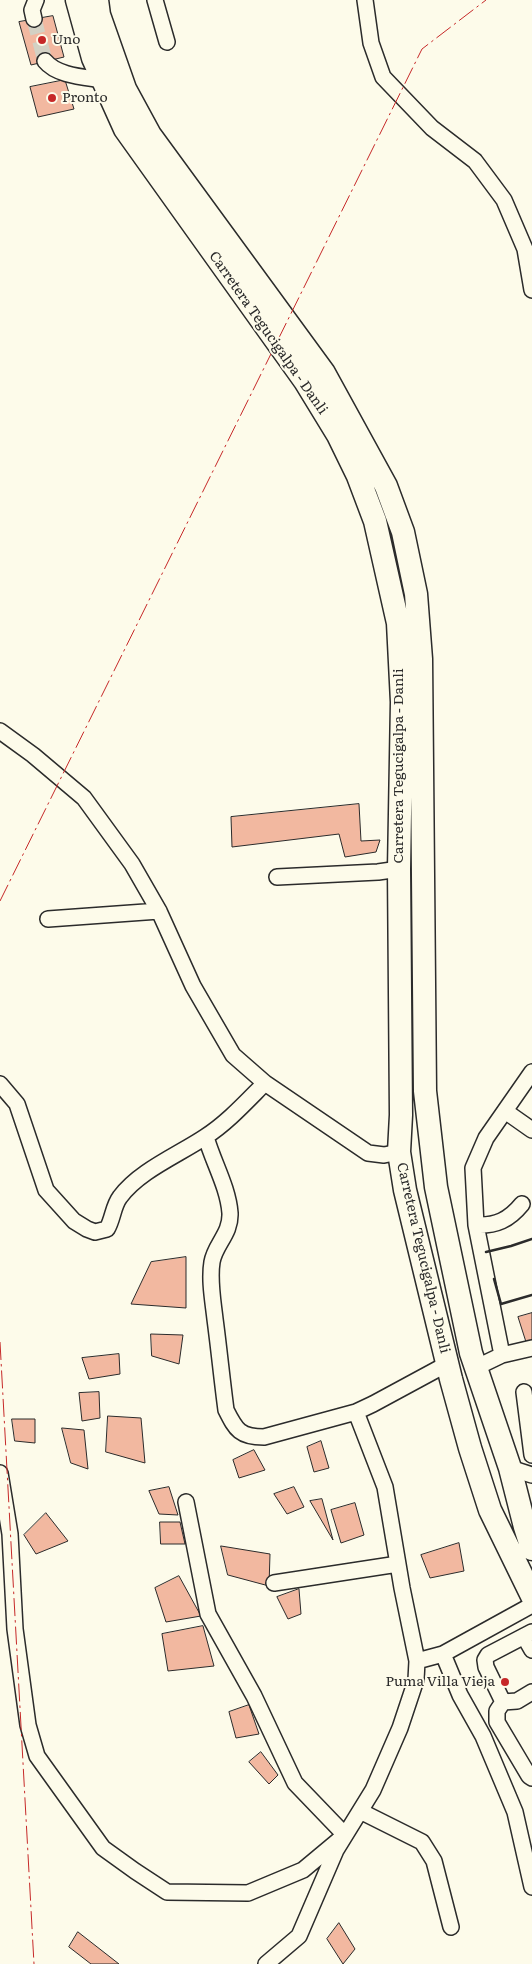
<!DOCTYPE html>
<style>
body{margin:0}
canvas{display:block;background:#fdfbea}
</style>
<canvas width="532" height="1964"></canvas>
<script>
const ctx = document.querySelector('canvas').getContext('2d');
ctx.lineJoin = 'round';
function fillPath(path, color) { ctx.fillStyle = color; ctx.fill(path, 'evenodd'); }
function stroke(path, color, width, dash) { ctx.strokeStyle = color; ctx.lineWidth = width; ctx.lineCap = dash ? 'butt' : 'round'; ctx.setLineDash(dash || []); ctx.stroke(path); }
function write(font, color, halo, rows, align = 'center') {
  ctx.font = font + ' Literata,serif'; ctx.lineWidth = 4; ctx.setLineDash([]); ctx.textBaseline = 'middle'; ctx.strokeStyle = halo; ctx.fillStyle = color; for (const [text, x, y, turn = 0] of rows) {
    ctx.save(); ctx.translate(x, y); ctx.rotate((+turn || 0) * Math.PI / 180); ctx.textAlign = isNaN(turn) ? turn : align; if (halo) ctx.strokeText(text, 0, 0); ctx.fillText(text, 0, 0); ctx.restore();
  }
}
const building = new Path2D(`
 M53,16L64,57L31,65L19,22Z
 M65,80L74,109L38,117L30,87Z
 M359,804L361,841L380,840L376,852L345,857L339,834L232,847L231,817Z
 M186,1257V1308L131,1304L151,1262Z
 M532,1313V1340L526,1342L518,1317Z
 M151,1334L183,1335L179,1364L152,1356Z
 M119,1354L120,1374L89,1379L82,1358Z
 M99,1392L100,1418L82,1421L79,1393Z
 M108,1416L141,1418L145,1463L106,1452Z
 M12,1419H35V1443L15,1441Z
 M62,1428L84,1430L88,1469L71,1463Z
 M321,1441L329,1468L314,1472L307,1447Z
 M254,1450L265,1470L239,1478L233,1460Z
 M169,1487L178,1515L159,1514L149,1491Z
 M294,1487L304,1507L287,1514L274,1494Z
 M322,1499L333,1540L310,1501Z
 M355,1503L364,1535L341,1543L331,1510Z
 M46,1513L68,1541L36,1554L24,1535Z
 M160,1522H180L185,1544H161Z
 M459,1543L464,1571L430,1578L421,1555Z
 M221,1546L270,1554L269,1586L228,1575Z
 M179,1576L201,1616L166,1622L155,1588Z
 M299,1589L301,1614L288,1619L277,1597Z
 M203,1626L214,1666L168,1671L162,1634Z
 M249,1705L259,1734L236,1738L229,1712Z
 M261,1752L278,1775L269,1784L249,1762Z
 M339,1923L355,1949L343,1964L327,1939Z
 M78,1932L119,1964H91L69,1947Z`);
fillPath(building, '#f2b8a0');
stroke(building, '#2b2b2b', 1);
stroke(new Path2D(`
 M34,19L45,61`), '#d3d1c4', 15, [15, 8]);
const minor = new Path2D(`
 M155,0L167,42
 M365,0L371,43L383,77L432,128L475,161L504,200L525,249L532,290
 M34,19L32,10L36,0
 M45,61C57,76 85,77 103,80
 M0,731L33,755L84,798L132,864L159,911L193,986L233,1055L265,1083L368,1153L384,1155L399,1152
 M277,877L378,872L399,869
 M48,919L159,911
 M0,1084L17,1104L46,1190L74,1221L87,1229L95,1232L107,1229C113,1219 113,1206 120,1197C139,1171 178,1155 205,1137C227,1123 246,1102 265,1083
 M505,1111L532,1130
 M206,1137C213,1162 228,1187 230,1213C231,1234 215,1244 212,1262C209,1280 213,1301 215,1319C219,1349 222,1380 226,1410C236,1430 240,1437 264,1437L356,1412L373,1404L447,1364
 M476,1225C496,1226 509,1220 522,1204
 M502,1355L476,1225L473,1168L486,1138L532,1072
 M475,1368L502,1355L532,1348
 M524,1392L532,1455
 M510,1468L532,1475
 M0,1473L10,1534L15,1629L28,1725L37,1756L103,1848L135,1871L167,1892L248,1893L303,1870L345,1835L295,1783L254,1696L208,1614L186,1502
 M274,1583L398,1564
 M532,1632L488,1655L485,1660L486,1667L503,1702L517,1701L532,1692
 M524,1636L532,1650
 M443,1654L460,1695L483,1736L515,1812L532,1887
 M417,1661L443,1654L532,1605
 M503,1702L497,1711V1722L529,1776L532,1778
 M360,1811L422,1842L434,1861L451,1927
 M266,1964L299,1936L336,1850L373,1790L400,1728L416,1680L417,1661L402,1588L385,1487L356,1412`);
const highway = new Path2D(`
 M77,0L93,58L125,129L305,381L338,435L358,476L375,521L398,623L402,702L399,869L401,1115L399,1152L405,1190L451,1379L470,1448L490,1510L532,1596
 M97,0L99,15L125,89L150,135L324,373L386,486L403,532L416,594L421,659L425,1091L436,1187L471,1353L510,1468L525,1527L532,1549`);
stroke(minor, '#2b2b2b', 18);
stroke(highway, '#2b2b2b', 25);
stroke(minor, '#fdfbea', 15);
stroke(highway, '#fdfbea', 22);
stroke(new Path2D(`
 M486,1252L511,1246L532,1239
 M494,1279L501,1304L532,1295`), '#2b2b2b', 2.5);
stroke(new Path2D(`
 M0,901L422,49L486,0
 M0,1342L34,1964`), '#c62828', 1, [18, 4, 2.5, 4]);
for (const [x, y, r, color] of [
 [42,40,5,"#c62828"],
 [52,98,5,"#c62828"],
 [505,1682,5,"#c62828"]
]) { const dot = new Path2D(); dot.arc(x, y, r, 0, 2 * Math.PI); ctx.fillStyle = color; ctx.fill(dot); stroke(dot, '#fdfbea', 2); }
write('14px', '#2b2b2b', '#fdfbea', [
 ["Uno",52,40],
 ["Pronto",62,98],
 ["Puma Villa Vieja",495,1682,"right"]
], 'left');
write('14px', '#2b2b2b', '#fdfbea', [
 ["Carretera Tegucigalpa - Danli",268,333,55],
 ["Carretera Tegucigalpa - Danli",399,766,-90],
 ["Carretera Tegucigalpa - Danli",423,1258,77]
]);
</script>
